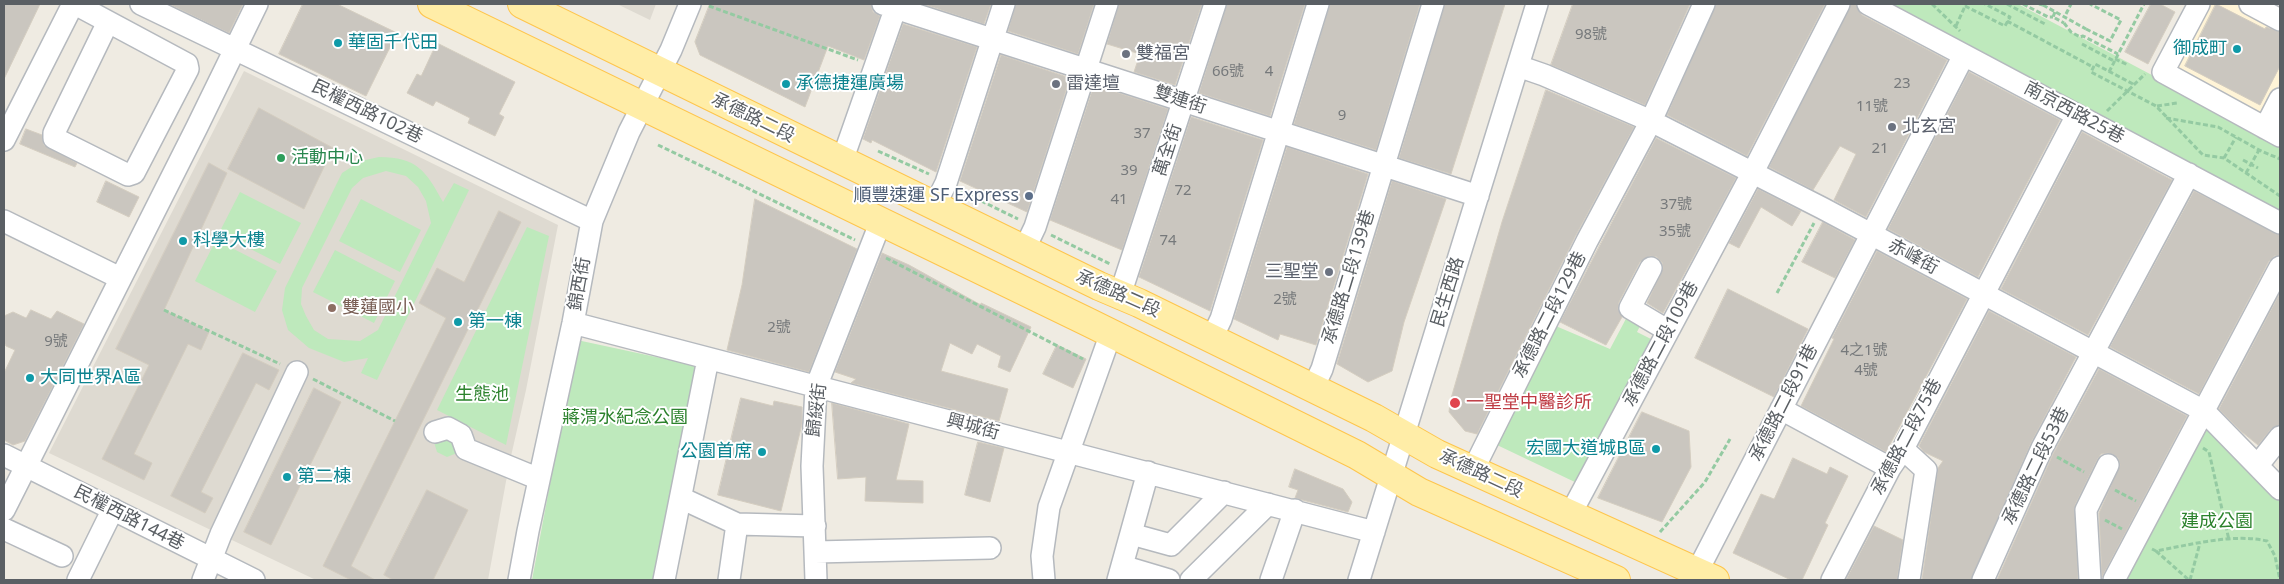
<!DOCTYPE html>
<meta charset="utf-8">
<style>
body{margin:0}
#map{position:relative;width:2284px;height:584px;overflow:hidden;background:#efebe2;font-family:"Noto Sans",sans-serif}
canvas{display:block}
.frame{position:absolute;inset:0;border:5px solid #5a5f64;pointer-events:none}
</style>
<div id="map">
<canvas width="2284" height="584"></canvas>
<div class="frame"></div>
</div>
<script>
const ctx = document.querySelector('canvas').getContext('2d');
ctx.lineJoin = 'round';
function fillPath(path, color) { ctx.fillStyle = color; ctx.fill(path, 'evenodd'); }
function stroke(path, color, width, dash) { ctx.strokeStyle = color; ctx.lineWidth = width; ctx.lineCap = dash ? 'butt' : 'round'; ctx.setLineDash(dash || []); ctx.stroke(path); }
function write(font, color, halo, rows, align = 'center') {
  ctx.font = font + ' "Noto Sans","Noto Sans TC",sans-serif'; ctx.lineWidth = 4; ctx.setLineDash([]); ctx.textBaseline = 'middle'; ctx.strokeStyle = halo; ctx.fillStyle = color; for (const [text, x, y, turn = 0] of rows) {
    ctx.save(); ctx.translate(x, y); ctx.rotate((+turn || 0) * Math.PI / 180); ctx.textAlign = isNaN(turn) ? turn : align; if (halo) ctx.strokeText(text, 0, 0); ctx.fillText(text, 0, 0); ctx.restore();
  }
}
fillPath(new Path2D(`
 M2205,4H2238L2280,25V82L2261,118L2171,68Z`), '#fff4d7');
fillPath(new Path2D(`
 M617,4H656L650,20Z
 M244,71L558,225L526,390L509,465L488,580H316L49,453Z`), '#dedad1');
fillPath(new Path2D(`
 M1873,4H2018L2280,143V216Z
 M379,157C417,157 426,171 443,202L454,183L469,190L377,380L361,373L368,358L344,362L309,348L288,330L282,310L285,288L342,173L361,161ZM386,171L406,176L418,187L426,201L431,223L378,330L360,341L328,339L314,330L306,316L301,304L302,288L352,188L363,178Z
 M240,192L301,223L280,264L219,233Z
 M361,199L421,230L400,272L339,241Z
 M527,227L549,236L506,445L437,410Z
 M216,240L277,271L255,312L195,281Z
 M335,250L395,281L374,323L313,292Z
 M1629,313L1644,318L1637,332L1657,342L1579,484L1497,445L1551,324L1610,349Z
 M577,340L698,366L657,580H532Z
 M2203,421L2280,501V580H2119Z
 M444,438L454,443L457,453L447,457L437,452L434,442Z`), '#bee9bc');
const building = new Path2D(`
 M4,4H40L4,79Z
 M169,4H243L229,33Z
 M303,4H337L397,33L366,96L279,54Z
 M710,4H871L873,12L880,16L864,60L828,46L805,107L700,55L695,42Z
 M923,4H991L984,24Z
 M1016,4H1094L1078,54L1008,31Z
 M1119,4H1202L1175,85L1134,72L1140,54L1107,44Z
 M1227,4H1305L1270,116L1199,93Z
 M1330,4H1420L1376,150L1294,124Z
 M1445,4H1505L1451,174L1399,158Z
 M1573,4H1690L1645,105L1551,65Z
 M1716,4H1825L1747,156L1667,115Z
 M1851,4L1856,5L1862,15L1947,60L1866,217L1834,200L1856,154L1840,146L1813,190L1769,167Z
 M2151,4H2160L2175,12L2148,64L2125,52Z
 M2216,4L2265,29L2266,27L2280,32V66L2260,105L2185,66Z
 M903,24L977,47L936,172L872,140L871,143L863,139Z
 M437,43L515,82L499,114L504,117L495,136L468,123L470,118L436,101L433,106L407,93L417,74L421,76Z
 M1001,55L1070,78L1027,212L960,181Z
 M1969,72L2060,120L1978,277L1888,229Z
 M1094,85L1168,109L1122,250L1050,220Z
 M1546,90L1634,127L1576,235L1477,434L1465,431L1449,412L1450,402L1502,222Z
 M259,108L333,148L304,209L228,169Z
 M1191,117L1263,140L1210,311L1139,277Z
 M26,129L42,135L44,145L77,163L75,167L20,144Z
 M2082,132L2172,180L2088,335L2001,289Z
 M1656,138L1736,178L1663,313L1647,303L1663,268L1662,262L1657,257L1650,256L1640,262L1619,302L1618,309L1622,317L1606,345L1560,322Z
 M1287,147L1368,174L1316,345L1280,334L1278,340L1234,319Z
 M209,163L227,173L164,310L209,332L201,350L188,344L134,454L152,463L144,480L102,459L149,365L116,349Z
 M106,181L139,197L129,217L97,202Z
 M1392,181L1446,199L1404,322L1392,371L1368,382L1337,364Z
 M1758,189L1801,211L1792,226L1761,207L1739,248L1729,243Z
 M2194,191L2280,235V255L2274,256L2269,261L2199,394L2110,347Z
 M755,199L857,249L809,372L727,350L742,285Z
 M499,211L521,222L351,566L375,580H351L323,566L446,318L419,303L437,268L464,282Z
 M1823,222L1855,240L1835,278L1802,262Z
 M1877,251L1967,299L1886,452L1801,406L1834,339L1832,338Z
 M882,253L909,265L981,305V303L1031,327L1010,372L998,367L1001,356L977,344L972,354L950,343L941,371L1008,389L999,421L851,383L856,379L835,372Z
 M1728,289L1808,329L1774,397L1695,358Z
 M2280,293V425L2271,429L2258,445L2242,432L2219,409Z
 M31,310L51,319L57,311L84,324L25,441L13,445L4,440V373L15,350L6,346L4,342V316L13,312L26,318Z
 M1989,311L2076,357L2031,443L1971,580H1922L1938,468L1943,461L1924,452L1919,446Z
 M1057,345L1086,359L1073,388L1043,374Z
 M243,353L279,370L269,390L256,383L201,492L213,498L205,513L171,496Z
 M2099,369L2187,416L2102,577L2099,513L2120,465L2118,458L2108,453L2101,454L2097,460L2075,505L2078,580H1997L2053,454Z
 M314,388L341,402L271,545L244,532Z
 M741,398L773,406L774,401L802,407V424L781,511L718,495Z
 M832,403L909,424L896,480L923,481V503L865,501L866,477L838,479Z
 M1642,412L1689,431L1691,467L1662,522L1598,498Z
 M978,442L1004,448L990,502L965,495Z
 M1793,458L1827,474L1830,467L1848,476L1825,523L1828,525L1802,580H1791L1733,553L1761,494L1774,499Z
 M1295,469L1343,489L1352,502L1348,512L1295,498L1298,490L1289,487Z
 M427,490L468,510L433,580H393L384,575Z
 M1874,526L1903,540L1897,580H1846Z`);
fillPath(building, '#cac6bf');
stroke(building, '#d4cdc0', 1);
const minor = new Path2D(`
 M75,4L187,64L188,69L134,173L128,175L54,138V133L108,22
 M141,4L592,221
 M883,4L1478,196
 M1868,4L2280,223
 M2199,4L2163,72L2280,136
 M2250,4L2280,20
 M1518,66L1544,75L1651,121L1822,208L2204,411L2280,489
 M2265,128L2280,99
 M4,140L73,4
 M842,161L897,4
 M934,207L946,183L1004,4
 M4,221L120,278
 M1024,250L1035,227L1107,4
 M1651,268L1630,308L1667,330
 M1120,295L1215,4
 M573,323L1374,532
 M1212,338L1221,319L1318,4
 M1313,388L1322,369L1433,4
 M1781,409L1890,468
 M435,432L448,428L461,435L466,449L539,479
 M1903,449L1926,470L1909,580
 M4,455L254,580
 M2258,465L2280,437
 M1473,470L1587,241L1651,121L1704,4
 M681,498L737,524L815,526
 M4,510L197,127L257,4
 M1570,515L1753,172L1839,4
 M4,529L62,556
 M1131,534L1171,545L1224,492
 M815,552L990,548
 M1122,566L1169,580
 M1697,572L1964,55
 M78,580L113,509
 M203,580L221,534L297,372
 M519,580L528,531L573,323L592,221L629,132L671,50L690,4
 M664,580L708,359
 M729,580L737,524
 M816,580L812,466L816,387L881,221
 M1044,580L1042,556L1049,507L1111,333
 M1118,580L1148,472
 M1191,580L1268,504
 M1271,580L1295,510
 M1359,580L1537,4
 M1832,580L1890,468L1903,449L2077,115
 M1983,580L2042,448L2189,174
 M2090,580L2086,510L2108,465
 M2114,580L2280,267`);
const major = new Path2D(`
 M432,4L1090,323L1357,455L1419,492L1616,580
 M522,4L1099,286L1139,303L1374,418L1437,454L1715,580`);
stroke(minor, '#b5b9be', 24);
stroke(major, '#fec54c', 30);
stroke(new Path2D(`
 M1932,4L1960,31
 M2007,4L2045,24
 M2023,4L2048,17H2053
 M2039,4L2043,5
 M709,6L858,60
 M1965,6L2005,26L2010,17L1985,4
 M2066,14L2071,4
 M2007,21L2093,67
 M2064,23L2071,32L2080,37L2083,36L2118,54
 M1956,26L1966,4
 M2086,29L2110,41L2121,20L2090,4
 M2082,44L2114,61
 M2115,59L2128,65
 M2109,72L2144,4
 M2133,84L2095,64L2091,72L2156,106L2203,155L2224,158L2280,196
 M2157,106L2177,103
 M2107,111L2145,74
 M2166,118L2218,127L2259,150L2280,159
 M658,145L855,240
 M878,151L929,174
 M2224,158L2236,137
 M2243,160L2258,168
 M2246,173L2259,150
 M961,191L1018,219
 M1051,235L1110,264
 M886,258L1083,359
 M1777,293L1814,223
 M164,310L280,364
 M313,379L395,421
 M2203,448L2209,452L2229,540
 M2057,457L2084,472
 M2115,490L2136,501
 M2105,520L2122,529
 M1660,532L1705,482L1730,439
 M2152,549L2156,551C2189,545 2234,533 2267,541L2275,556L2280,580
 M2156,551L2189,580
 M2190,580L2200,543`), '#94caa2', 3, [5, 2.5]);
stroke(minor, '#fff', 21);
stroke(major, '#ffeda7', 28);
stroke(new Path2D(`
 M2043,5L2086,29
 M2055,12L2053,17L2064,23`), '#94caa2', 3, [5, 2.5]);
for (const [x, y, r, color] of [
 [338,43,5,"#0f9aa8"],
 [2237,49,5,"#0f9aa8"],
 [1126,54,5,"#6b7280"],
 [786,84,5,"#0f9aa8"],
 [1056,84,5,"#6b7280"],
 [1892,127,5,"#6b7280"],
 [281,158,5,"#2e9e5b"],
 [1029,196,5,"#5c6f8a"],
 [183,241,5,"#0f9aa8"],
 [1329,272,5,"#6b7280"],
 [332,308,5,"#8d6e63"],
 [458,322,5,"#0f9aa8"],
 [30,378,5,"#0f9aa8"],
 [1455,403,6,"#e0444e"],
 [1656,449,5,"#0f9aa8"],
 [762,452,5,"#0f9aa8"],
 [287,477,5,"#0f9aa8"]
]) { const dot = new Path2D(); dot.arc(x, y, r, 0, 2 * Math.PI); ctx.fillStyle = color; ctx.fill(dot); stroke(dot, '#fff', 2); }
write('15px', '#76797b', null, [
 ["98號",1591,35],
 ["66號",1228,72],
 ["4",1269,72],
 ["23",1902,84],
 ["11號",1872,107],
 ["9",1342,116],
 ["37",1142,134],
 ["21",1880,149],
 ["39",1129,171],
 ["72",1183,191],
 ["41",1119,200],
 ["37號",1676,205],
 ["35號",1675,232],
 ["74",1168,241],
 ["2號",1285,300],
 ["2號",779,328],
 ["9號",56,342],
 ["4之1號",1864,351],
 ["4號",1866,371]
]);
write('18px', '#0d838f', '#fff', [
 ["華固千代田",348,43],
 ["御成町",2227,49,"right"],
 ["承德捷運廣場",796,84],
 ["科學大樓",193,241],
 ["第一棟",468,322],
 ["大同世界A區",40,378],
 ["宏國大道城B區",1646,449,"right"],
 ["公園首席",752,452,"right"],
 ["第二棟",297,477]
], 'left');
write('18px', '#5b616d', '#fff', [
 ["雙福宮",1136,54],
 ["雷達壇",1066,84],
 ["北玄宮",1902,127],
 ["三聖堂",1319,272,"right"]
], 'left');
write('18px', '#5a5f64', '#fff', [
 ["雙連街",1180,100,18],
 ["民權西路102巷",367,112,26],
 ["南京西路25巷",2074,113,28],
 ["承德路二段",753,118,26],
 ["萬全街",1168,150,-72],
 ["赤峰街",1913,257,28],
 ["承德路二段139巷",1349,277,-73],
 ["錦西街",580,284,-80],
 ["民生西路",1448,292,-73],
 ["承德路二段",1118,294,24],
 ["承德路二段129巷",1550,315,-63],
 ["承德路二段109巷",1661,344,-62],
 ["承德路二段91巷",1784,403,-63],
 ["歸綏街",817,410,-83],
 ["興城街",973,427,15],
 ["承德路二段75巷",1907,437,-62],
 ["承德路二段53巷",2036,466,-64],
 ["承德路二段",1481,474,25],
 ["民權西路144巷",129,518,27]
]);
write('18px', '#27864d', '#fff', [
 ["活動中心",291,158]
], 'left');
write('18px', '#4e5e75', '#fff', [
 ["順豐速運 SF Express",1019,196]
], 'right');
write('18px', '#785e54', '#fff', [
 ["雙蓮國小",342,308]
], 'left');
write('18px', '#2c822d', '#fff', [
 ["生態池",482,395],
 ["蔣渭水紀念公園",625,418],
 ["建成公園",2217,522]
]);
write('18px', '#be3a42', '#fff', [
 ["一聖堂中醫診所",1466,403]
], 'left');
</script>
